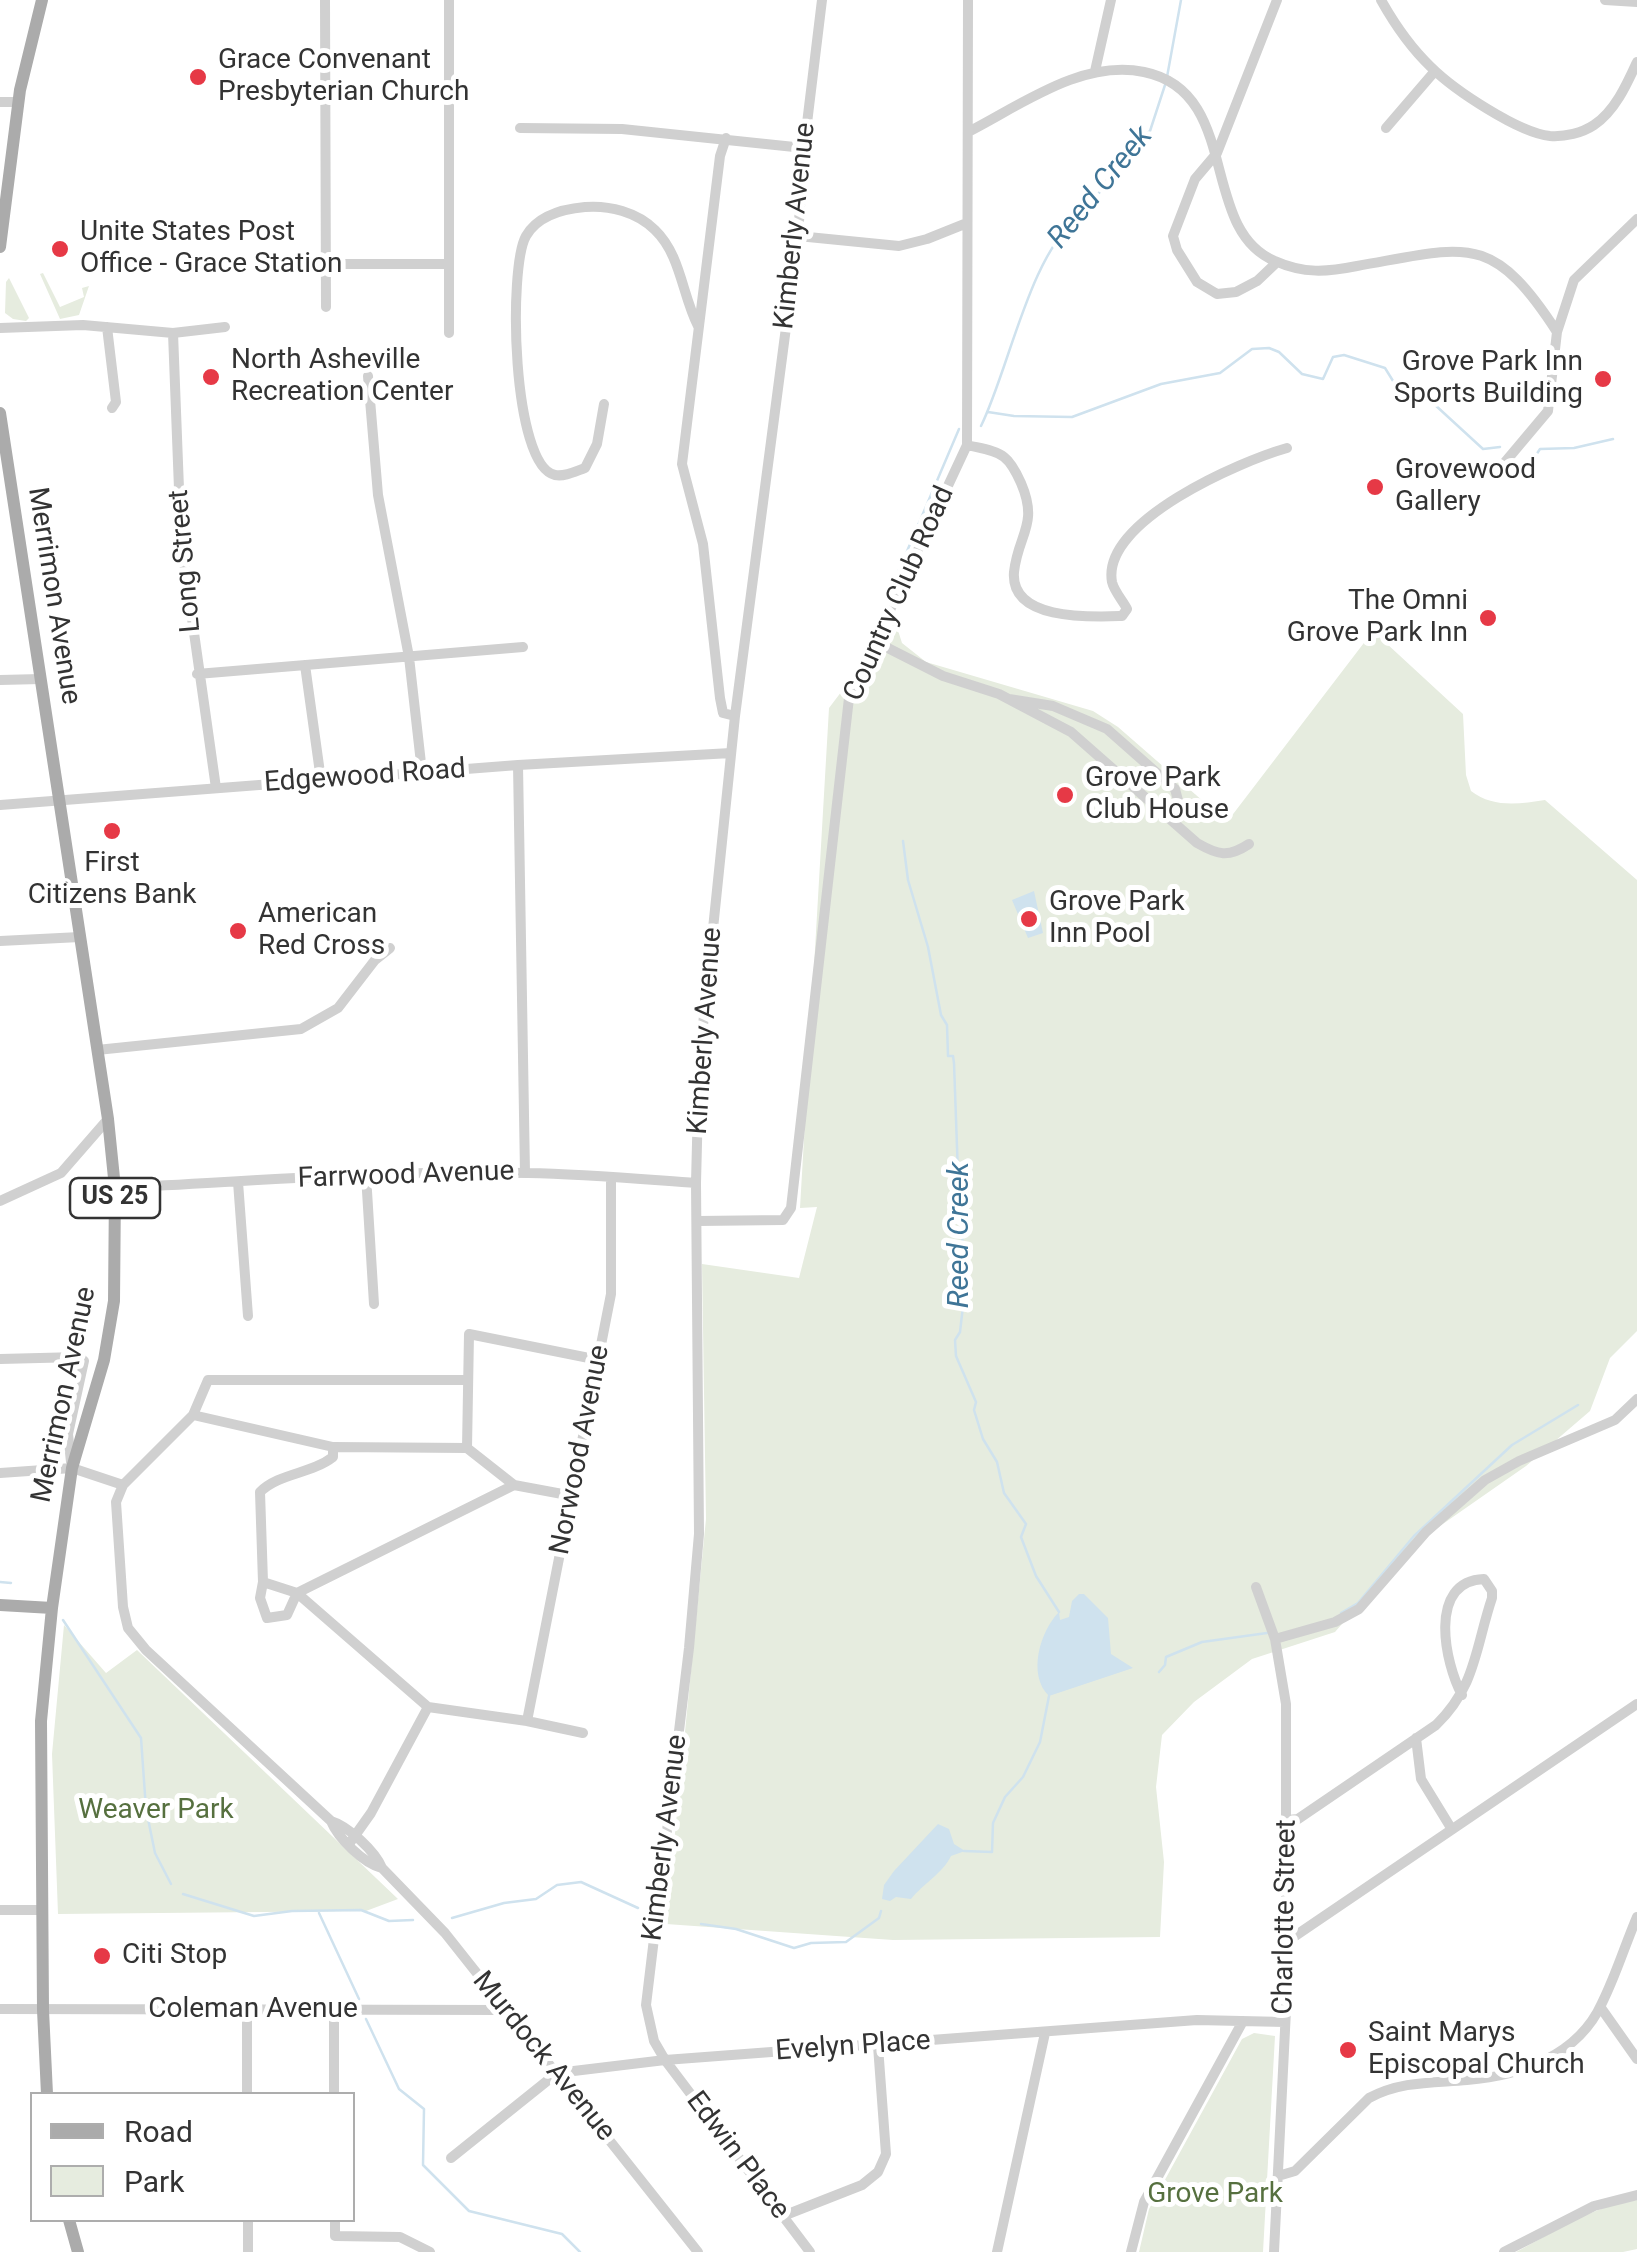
<!DOCTYPE html>
<style>
body{margin:0}
#map{position:relative;width:1637px;height:2252px;overflow:hidden;background:#fff;font-family:Roboto,sans-serif}
canvas{display:block}
.legend{position:absolute;left:30px;top:2092px;width:325px;height:130px;box-sizing:border-box;background:#fff;border:2px solid #adadad;margin:0;padding:12px 18px;list-style:none;font-size:30px;color:#333}
.legend li{display:flex;align-items:center;gap:20px;height:50px}
.legend b{width:50px;border:2px solid #adadad}
</style>
<div id="map">
<canvas width="1637" height="2252"></canvas>
<ul class="legend">
<li><b style="height:12px;background:#ababab"></b>Road</li>
<li><b style="height:28px;background:#e6ecdf"></b>Park</li>
</ul>
</div>
<script>
const ctx = document.querySelector('canvas').getContext('2d');
ctx.lineJoin = 'round';
function fillPath(path, color) { ctx.fillStyle = color; ctx.fill(path, 'evenodd'); }
function stroke(path, color, width, dash) { ctx.strokeStyle = color; ctx.lineWidth = width; ctx.lineCap = dash ? 'butt' : 'round'; ctx.setLineDash(dash || []); ctx.stroke(path); }
function write(font, color, halo, rows, align = 'center') {
  ctx.font = font + ' Roboto,sans-serif'; ctx.lineWidth = 10; ctx.setLineDash([]); ctx.textBaseline = 'middle'; ctx.strokeStyle = halo; ctx.fillStyle = color; for (const [text, x, y, turn = 0] of rows) {
    ctx.save(); ctx.translate(x, y); ctx.rotate((+turn || 0) * Math.PI / 180); ctx.textAlign = isNaN(turn) ? turn : align; if (halo) ctx.strokeText(text, 0, 0); ctx.fillText(text, 0, 0); ctx.restore();
  }
}
fillPath(new Path2D(`
 M43,273L60,307L84,297L82,288L89,286L79,315L60,319L40,274Z
 M9,278L29,318L26,321L13,319L5,313L6,282Z
 M895,621L902,643L926,662L1093,711L1118,727L1227,822L1373,631L1463,714L1466,775L1471,791C1493,808 1519,804 1545,800L1637,880V1331L1610,1358L1590,1411L1526,1466L1407,1549L1335,1632L1252,1659L1194,1702L1162,1735L1156,1787L1164,1862L1160,1937L893,1940L666,1924L706,1519L702,1264L799,1278L817,1207L800,1208L829,708Z
 M64,1625L106,1673L137,1650L398,1899L366,1911L58,1914L52,1754Z
 M1254,2033L1275,2036L1263,2252H1139L1149,2209L1242,2039Z
 M1637,2200V2249L1623,2252H1516C1554,2232 1594,2205 1637,2200Z`), '#e6ecdf');
fillPath(new Path2D(`
 M1034,891L1043,933L1028,938L1012,900Z
 M1079,1594H1084L1108,1618L1111,1654L1133,1668L1049,1696C1027,1675 1040,1631 1059,1612L1060,1620L1069,1617L1072,1601Z
 M938,1824L949,1829L954,1844L965,1851L951,1856C943,1873 923,1884 911,1899L896,1897L890,1901L882,1899L884,1885L894,1871Z`), '#cfe2ee');
stroke(new Path2D(`
 M1167,77L1181,0
 M988,412L1014,416L1072,417L1161,384L1220,373L1252,349L1269,348L1279,352L1302,374L1323,379L1333,357L1344,355L1385,368L1398,389L1434,404L1483,449L1500,447
 M981,426C1009,369 1030,254 1078,218L1080,207L1087,195L1099,193L1127,147L1150,131L1165,85
 M1536,455L1540,449L1574,448L1613,439
 M899,570L959,429
 M903,841L908,880L928,947L941,1015L947,1025L948,1056H953L954,1063L959,1203L966,1280L960,1332L955,1340L956,1356L976,1402L974,1410L983,1439L997,1462L1004,1493L1026,1524L1021,1537L1036,1576L1059,1612
 M0,1582L11,1583
 M1341,1613L1358,1603L1414,1536L1512,1445L1578,1405
 M63,1620L141,1738L146,1809L155,1853L171,1884
 M1159,1672L1165,1665L1166,1657L1202,1642L1267,1633
 M964,1851L992,1852L993,1823L1005,1797L1023,1777L1040,1742L1049,1696
 M183,1894L254,1916L292,1911L361,1910L389,1921L413,1920
 M319,1913L359,1999
 M452,1918L504,1903L536,1899L557,1885L581,1882L638,1908
 M701,1924L736,1929L794,1948L811,1943L846,1942L879,1918L881,1911
 M366,2019L399,2089L424,2109L423,2165L469,2211L562,2234L580,2252`), '#cfe2ee', 2.5);
stroke(new Path2D(`
 M325,0L326,307
 M1381,0C1395,25 1411,48 1431,67C1454,90 1519,133 1550,136C1565,137 1582,133 1594,125C1615,111 1627,84 1637,62
 M1605,0L1637,2
 M1095,71L1111,0
 M0,102H18
 M520,128L622,129L804,148
 M1386,128L1435,71
 M968,132C1021,105 1082,59 1144,72C1242,92 1198,229 1275,261C1304,274 1327,272 1357,266C1466,247 1491,230 1557,332
 M726,138L720,156L682,464L703,544L720,698L723,713L735,716
 M798,236L899,246L927,239L967,223
 M1277,262L1257,281L1236,292L1217,294L1197,282L1177,250L1173,236L1195,179L1217,153L1277,0
 M326,264H447
 M107,327L116,402L112,408
 M0,328L83,325L173,333L225,327
 M173,333L181,541L216,788
 M449,333V0
 M368,376L378,495L409,657L422,772
 M604,404L597,444L585,468C576,471 565,477 555,475C512,466 508,268 526,236C538,215 562,209 585,207C609,205 637,212 655,230C681,255 682,295 698,326
 M967,445C978,448 996,450 1004,457C1012,463 1017,474 1021,483C1039,525 1018,534 1014,572C1010,621 1091,617 1122,616L1127,609C1123,601 1114,591 1112,582C1101,521 1241,461 1287,448
 M1495,474L1548,411L1557,332L1574,280L1637,219
 M874,641L943,676L999,694L1071,732L1197,843C1218,855 1228,858 1249,844
 M305,665L321,780
 M197,674L523,647
 M0,680L41,679
 M1009,699L1053,706L1107,729L1175,789L1180,808L1175,823
 M518,765L525,1173
 M0,805L518,765L731,753
 M0,941L80,937
 M97,1050L301,1029L338,1008L375,960L390,948
 M366,1175L374,1304
 M238,1182L248,1316
 M115,1188C253,1181 391,1170 528,1173C584,1174 640,1179 696,1183
 M0,1201L61,1173L108,1119
 M698,1221L783,1220L791,1208L849,698L967,445L968,0
 M0,1359L79,1357L84,1361L68,1434L71,1462
 M193,1415L333,1447L467,1448
 M333,1447V1457C311,1474 279,1473 260,1492L263,1582L297,1593L428,1707
 M0,1473L72,1468L123,1485
 M573,1496L514,1485L467,1448L469,1334L599,1360
 M263,1582L260,1598L267,1618L287,1615L297,1593L514,1485
 M1256,1587L1275,1639L1286,1704V2010L1274,2252
 M1275,1639L1335,1622L1359,1609L1426,1532L1485,1480L1519,1461L1615,1420L1637,1399
 M527,1721L583,1733
 M1416,1738L1421,1779L1451,1828
 M1288,1820L1298,1819L1436,1725C1476,1686 1475,1649 1492,1598V1591L1484,1579C1427,1581 1445,1664 1462,1695
 M331,1821C348,1826 375,1851 382,1868L445,1933L698,2252
 M349,1844L371,1813L428,1707L527,1721L611,1294V1177
 M382,1868C364,1864 338,1838 331,1821L146,1650L128,1628L123,1607L116,1502L123,1485L193,1415L208,1380H467
 M0,1910H43
 M1287,1939L1295,1936L1637,1704
 M1601,2008L1637,2059
 M0,2009L506,2010
 M334,2010V2094
 M247,2012V2094
 M451,2158L557,2073L665,2060L1197,2020L1285,2022
 M1278,2176L1295,2171L1369,2098C1401,2081 1432,2083 1467,2080C1520,2076 1578,2056 1602,2003C1616,1975 1625,1945 1637,1917
 M783,2216L862,2185L878,2172L886,2154L878,2046
 M248,2220V2252
 M335,2220V2236L400,2237L430,2252
 M810,2252L665,2060L654,2041L646,2005L689,1648L699,1534L696,1183L699,1064L735,716L798,236L804,148L822,0
 M997,2252L1045,2033
 M1131,2252L1144,2202L1243,2021
 M1504,2252L1594,2206L1637,2195`), '#d0d0d0', 10);
stroke(new Path2D(`
 M0,247L20,90L42,0
 M0,413L108,1119L115,1188L114,1301L104,1360L72,1468L52,1608L41,1721L43,2010L47,2094
 M0,1605L52,1608
 M69,2220L78,2252`), '#ababab', 12);
for (const [x, y, r, color] of [
 [198,77,10,"#e63946"],
 [60,249,10,"#e63946"],
 [211,377,10,"#e63946"],
 [1603,379,10,"#e63946"],
 [1375,487,10,"#e63946"],
 [1488,618,10,"#e63946"],
 [1065,795,10,"#e63946"],
 [112,831,10,"#e63946"],
 [1029,919,10,"#e63946"],
 [238,931,10,"#e63946"],
 [102,1956,10,"#e63946"],
 [1348,2050,10,"#e63946"]
]) { const dot = new Path2D(); dot.arc(x, y, r, 0, 2 * Math.PI); ctx.fillStyle = color; ctx.fill(dot); stroke(dot, '#fff', 4); }
for (const [x, y, w] of [
 [115,1198,90]
]) { const box = new Path2D(); box.roundRect(x - w / 2, y - 20, w, 40, 8); ctx.fillStyle = '#fff'; ctx.fill(box); stroke(box, '#333', 2.5); }
write('bold 25px', '#333', null, [
 ["US 25",115,1198]
]);
write('28px', '#333', '#fff', [
 ["Grace Convenant",218,61],
 ["Presbyterian Church",218,93],
 ["Unite States Post",80,233],
 ["Office - Grace Station",80,265],
 ["North Asheville",231,361],
 ["Recreation Center",231,393],
 ["Grove Park Inn",1583,363,"right"],
 ["Sports Building",1583,395,"right"],
 ["Grovewood",1395,471],
 ["Gallery",1395,503],
 ["The Omni",1468,602,"right"],
 ["Grove Park Inn",1468,634,"right"],
 ["Grove Park",1085,779],
 ["Club House",1085,811],
 ["First",112,864,"center"],
 ["Citizens Bank",112,896,"center"],
 ["Grove Park",1049,903],
 ["Inn Pool",1049,935],
 ["American",258,915],
 ["Red Cross",258,947],
 ["Citi Stop",122,1956],
 ["Saint Marys",1368,2034],
 ["Episcopal Church",1368,2066]
], 'left');
write('28px', '#333', '#fff', [
 ["Kimberly Avenue",796,226,-84],
 ["Long Street",186,561,-95],
 ["Country Club Road",900,594,-66],
 ["Merrimon Avenue",53,596,81],
 ["Edgewood Road",365,777,-4],
 ["Kimberly Avenue",706,1031,-86],
 ["Farrwood Avenue",406,1176,-2],
 ["Merrimon Avenue",65,1395,-78],
 ["Norwood Avenue",581,1450,-79],
 ["Kimberly Avenue",666,1838,-83],
 ["Charlotte Street",1286,1917,-89],
 ["Coleman Avenue",253,2010],
 ["Evelyn Place",853,2047,-4],
 ["Murdock Avenue",543,2057,51],
 ["Edwin Place",737,2156,53]
]);
write('28px', '#56703f', '#fff', [
 ["Weaver Park",156,1811],
 ["Grove Park",1215,2195]
]);
write('italic 30px', '#3f7597', '#fff', [
 ["Reed Creek",1101,188,-51],
 ["Reed Creek",960,1235,-90]
]);
</script>
